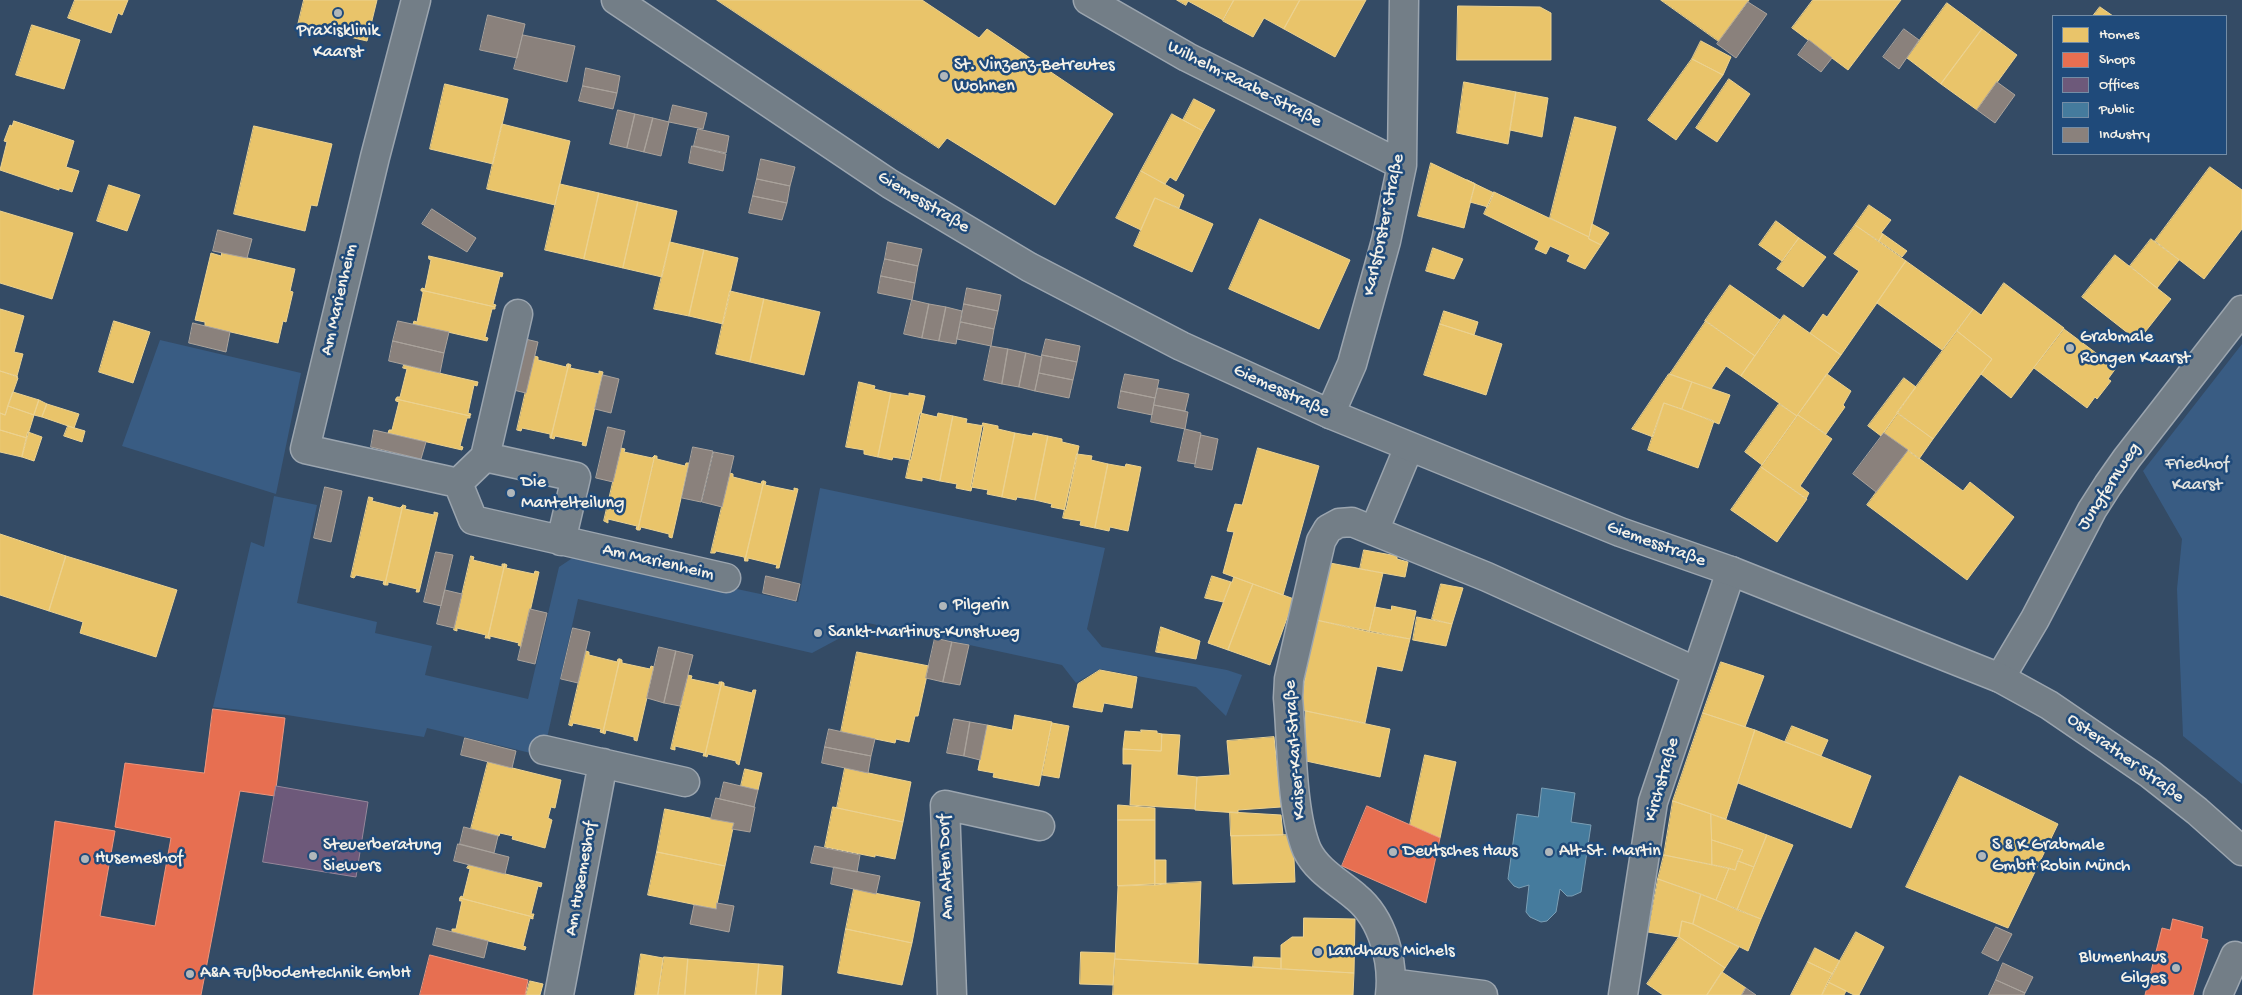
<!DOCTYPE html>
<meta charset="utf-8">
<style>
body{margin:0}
#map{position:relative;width:2242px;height:995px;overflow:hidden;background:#344b65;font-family:"Gochi Hand",sans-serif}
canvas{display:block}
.legend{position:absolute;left:2052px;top:15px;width:175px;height:140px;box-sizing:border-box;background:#1f4a7a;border:1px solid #748da6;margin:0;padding:6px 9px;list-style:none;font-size:15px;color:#f4f1e8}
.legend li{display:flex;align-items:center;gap:10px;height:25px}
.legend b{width:25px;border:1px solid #748da6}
</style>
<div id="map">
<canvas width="2242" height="995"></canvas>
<ul class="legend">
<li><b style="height:14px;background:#e9c46a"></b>Homes</li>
<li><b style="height:14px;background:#e76f51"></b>Shops</li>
<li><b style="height:14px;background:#6d597a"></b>Offices</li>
<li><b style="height:14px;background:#457b9d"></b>Public</li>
<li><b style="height:14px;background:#8a817c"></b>Industry</li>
</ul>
</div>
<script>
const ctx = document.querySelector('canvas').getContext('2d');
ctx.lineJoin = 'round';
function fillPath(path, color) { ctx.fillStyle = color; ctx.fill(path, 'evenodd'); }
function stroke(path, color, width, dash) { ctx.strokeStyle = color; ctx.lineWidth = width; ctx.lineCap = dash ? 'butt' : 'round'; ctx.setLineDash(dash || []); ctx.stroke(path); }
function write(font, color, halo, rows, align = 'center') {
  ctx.font = font + ' "Gochi Hand",sans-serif'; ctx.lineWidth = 5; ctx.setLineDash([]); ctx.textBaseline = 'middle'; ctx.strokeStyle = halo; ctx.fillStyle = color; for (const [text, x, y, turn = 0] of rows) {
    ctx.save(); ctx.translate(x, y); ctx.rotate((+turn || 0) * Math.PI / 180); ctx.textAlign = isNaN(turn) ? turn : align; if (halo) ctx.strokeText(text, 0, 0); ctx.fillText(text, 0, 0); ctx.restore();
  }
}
fillPath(new Path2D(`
 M160,340L301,373L276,494L122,446Z
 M2242,344V784L2183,736L2177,589L2182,539L2143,471Z
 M820,488L1105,548L1087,629L1102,647L1227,670L1242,675L1226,716L1196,687L1100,669L1076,683L1062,665L868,623L812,653L578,599L543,756L427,728L424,737L287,715L213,707L251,542L264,547L274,496L317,505L297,603L377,622L375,633L432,646L425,675L528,699L559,567L577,555L798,602Z`), '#395c83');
const homes = new Path2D(`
 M75,0H128L122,15L118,13L111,33L68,18Z
 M304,0H377L367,41L298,25Z
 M717,0H922L979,38L987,29L1113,114L1055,205L947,138L939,148Z
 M1177,0H1234L1223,20L1188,1L1186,5Z
 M1234,0H1300L1284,29L1264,18L1253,37L1223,21Z
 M1300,0H1366L1335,57L1284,29Z
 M1661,0H1749L1720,42Z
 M1813,0H1901L1848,70L1792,28Z
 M1947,3L1982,29L1941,84L1907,58Z
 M1458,6L1540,7L1551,13V60H1457Z
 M2100,7L2113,16H2093Z
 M32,25L80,40L64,89L16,75Z
 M1982,29L2017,55L1977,110L1941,84Z
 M1701,41L1731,57L1723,75L1692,59Z
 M1692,59L1723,75L1676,140L1648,120Z
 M1729,79L1750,94L1717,142L1696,128Z
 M1464,82L1516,92L1508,144L1457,133Z
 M445,84L508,99L493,164L430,149Z
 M1516,92L1548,98L1542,137L1510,130Z
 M1194,99L1215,110L1203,131L1183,120Z
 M1172,114L1203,131L1176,181L1170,177L1165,184L1141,171Z
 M1575,117L1616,127L1589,237L1550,218Z
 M14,121L74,141L66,167L79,171L72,192L59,188V190L0,170L7,142L4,141L10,125L12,126Z
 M502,124L570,141L555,205L487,189Z
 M254,126L332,144L317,206L311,205L305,231L234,214Z
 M1431,163L1475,184L1464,228L1418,216Z
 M2210,167L2242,190V229L2204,279L2155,241Z
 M1141,171L1184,195L1179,208L1155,198L1141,230L1116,218Z
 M1467,180L1494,193L1488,207L1470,202L1475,184Z
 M560,184L599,193L584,259L545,250Z
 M109,185L140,195L127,231L97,221Z
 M1494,192L1589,237V239L1601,245L1585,269L1567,261L1570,255L1550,246L1546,254L1535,249L1539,241L1484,214Z
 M599,193L638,202L623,268L584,259Z
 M1155,198L1213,224L1192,272L1134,246Z
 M638,202L677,211L662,277L623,268Z
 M1869,205L1891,220L1881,233L1883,234L1879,241L1855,225Z
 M0,211L73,233L52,299L0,283Z
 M1260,219L1350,260L1319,329L1229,289Z
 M1776,221L1799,238L1782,261L1759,245Z
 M1592,224L1609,233L1601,245L1589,239Z
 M1855,225L1906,261L1841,355L1810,333L1823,314L1827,317L1859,271L1834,254Z
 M1883,234L1907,251L1902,257L1879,241Z
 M1799,238L1826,257L1803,287L1777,269Z
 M2151,239L2179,260L2157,288L2130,266Z
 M670,242L704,250L689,316L654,309Z
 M1433,248L1463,259L1454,279L1426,271Z
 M704,250L738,258L723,324L689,316Z
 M222,252L295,269L290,291L293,292L286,322L283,321L278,343L205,326V322L195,320L211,253L221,256Z
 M2115,255L2171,299L2138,341L2082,297Z
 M429,256L503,273L502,277L500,276L493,304L496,305L495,307L421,290L422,288L425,289L431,260L429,259Z
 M1906,261L1973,309L1942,350L1877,303Z
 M2004,283L2064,328L2011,398L1981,374L1992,359L1957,331L1973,309L1981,315Z
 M1730,285L1780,320L1755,356L1705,321Z
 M421,290L495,307V309H492L485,337L488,338L487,341L413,324L414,321L417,322L423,293Z
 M730,291L764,299L750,362L716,354Z
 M764,299L820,312L804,375L750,362Z
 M0,309L24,316L14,352L23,354L17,376L0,371Z
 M1444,311L1478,322L1474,335L1440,324Z
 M1784,315L1841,355L1797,416L1741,376Z
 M114,321L150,332L133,383L99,372Z
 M1706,321L1755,356L1741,376L1726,366L1711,389L1670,374Z
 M1440,324L1502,344L1486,395L1424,375Z
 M2064,329L2116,368L2108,379L2111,381L2097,399L2095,397L2087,408L2034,368Z
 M1957,331L1992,359L1933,439L1897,413Z
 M534,356L538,357V360L566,367L567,364H569L551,438H550V434L522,428L521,431L517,430Z
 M569,364L571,365L570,368L599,374V371L603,372L586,446L582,445L583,442L555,436L554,439L551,438Z
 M404,365L478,382L477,386L474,385L468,413L471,414L470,416L396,399L397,397H400L407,369L403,368Z
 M0,371L18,377H16L18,378L5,415L0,413Z
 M1669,374L1692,382L1682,409L1664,403L1653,437L1632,429Z
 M1827,374L1851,391L1843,405L1845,407L1826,434L1798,415Z
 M1904,378L1916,387L1881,436L1868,426Z
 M859,382L875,386L874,389L891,393L878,457L864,454V450L846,447Z
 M1692,382L1730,395L1719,424L1682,409Z
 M13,392L39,400L34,415L8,406Z
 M891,393L909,396V393L925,396L911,460L893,457L892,460L878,457Z
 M396,399L470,416V418H467L460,446L463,447L462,450L388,433L389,430H392L399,402L396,401Z
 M39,400L47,404L42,417L34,415Z
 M1664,403L1714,421L1698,468L1648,450Z
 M47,404L79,414L74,428L42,417Z
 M1779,404L1797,416L1762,465L1745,452Z
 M8,406L34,415L27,438L0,430V413L5,415Z
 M920,413L937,417L938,413L953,416L940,481L922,477V481L906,478Z
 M1898,413L1933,439L1919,459L1884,433Z
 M1798,415L1832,439L1800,486L1809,493L1806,499L1761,467Z
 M953,416L967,419L966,423L984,426L971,491L956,488L957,484L940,481Z
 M983,423L998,426V429L1015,433L1002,497L987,494L988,490L971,487Z
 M68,426L85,431L82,442L64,436Z
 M0,430L27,438L22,457L0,452Z
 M28,432L42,437L34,461L22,457Z
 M1015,433L1032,436L1033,433L1048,436L1035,500L1017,497L1016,500L1002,497Z
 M1048,436L1062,439V442L1079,446L1066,510L1051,507L1052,504L1035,500Z
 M621,448L625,449L624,452L652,458L655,455L638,530L636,529L637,526L608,519V523L604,521Z
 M1258,448L1319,466L1283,595L1223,573L1234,532L1227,531L1235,504L1242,505Z
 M1908,450L1963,491L1970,482L2014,517L1967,580L1867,505Z
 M1077,454L1092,456L1091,460L1108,464L1095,528L1080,525L1081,521L1063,518Z
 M655,456H657V459L685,466L686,463H689L672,538L669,537V534L641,527L640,530H638Z
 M1108,464L1125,467L1126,464L1141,467L1128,531L1110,527L1109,531L1095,528Z
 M1761,467L1807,499L1777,542L1731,510Z
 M730,473L733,474V477L761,484L762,481H764L745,561L744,557L716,551L715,553H711Z
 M764,481L766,482L765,485L794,491V488L798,489L779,568H776L777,565L748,558V561H745Z
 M369,497L373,498L372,501L400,508L403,505L385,585L383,584L384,581L356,575L354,578L351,577Z
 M403,505L406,506L405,509L434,515V512L438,513L419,592H416L417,589L388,582V585H385Z
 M0,534L66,556L49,611L0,595Z
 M1364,550L1397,556V559L1408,562L1405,577L1360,569Z
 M66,556L177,590L156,657L80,633L83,622L49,611Z
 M471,556L474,557L473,560L502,567V564H505L488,638H485L486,635L457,628V631L454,630Z
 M1330,563L1383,573L1369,632L1316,620Z
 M505,564L507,565L506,568L534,574L535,571L539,572L522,647L518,645L519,643L490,636V639L488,638Z
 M1212,576L1231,582L1223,602L1205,598Z
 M1234,577L1253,584L1228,650L1208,643L1231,582H1232Z
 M1253,584L1294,599L1270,665L1228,650Z
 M1441,584L1463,588L1452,624L1432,619Z
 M1392,606L1416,611L1410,639L1369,632L1375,607L1391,610Z
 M1417,617L1452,624L1446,646L1413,640Z
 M1316,620L1410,639L1402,671L1377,666L1365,723L1301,710L1305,678Z
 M1161,627L1200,641L1196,659L1156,652Z
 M586,651L589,652V655L617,662L618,659H620L603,733L600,732L601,729L573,723L572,726L569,725Z
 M857,652L929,666L918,716H915L909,742L896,739L895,743L841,732Z
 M620,659L622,660V663L650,669L651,666L654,667L637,741L634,740V737L606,730L605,734L603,733Z
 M1721,662L1764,676L1745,727L1703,713Z
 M1100,670L1137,677L1132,708L1104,703L1102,712L1073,707L1078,684Z
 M688,675L692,676L691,679L719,685V682H722L705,756H703L704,753L675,746V750L671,749Z
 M722,682L724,683V686L752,693L753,690H756L739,765L736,763V761L708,754L707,757L705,756Z
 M1306,711L1390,729L1380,777L1306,761Z
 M1703,713L1755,730L1726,819L1673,801Z
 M1015,715L1052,722L1039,786L993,777L994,773L978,770L987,725L1012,730Z
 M1052,723L1069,726L1059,778L1042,775Z
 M1792,726L1828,740L1821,756L1785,742Z
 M1141,730L1157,731V733L1162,734L1161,751L1123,749L1125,731L1141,732Z
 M1755,730L1871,776L1851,828L1738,783Z
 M1162,734L1180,735L1177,775L1197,777L1195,809L1130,805L1132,764H1123V749L1161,751Z
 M1274,737L1281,807L1238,810V813L1195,810L1197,777L1230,775L1227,741Z
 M1425,755L1456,762L1440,838L1410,825Z
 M488,762L561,780L555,808L551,807L548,818L552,820L545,848L512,839L513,836L500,833L499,836L471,829Z
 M845,768L911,782L903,822L837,808Z
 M745,769L762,773L758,790L741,786Z
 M1960,776L2058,824L2008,928L1906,887Z
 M1673,801L1711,814L1712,865L1664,855Z
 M1118,805L1155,808V820H1118Z
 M833,807L903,822L895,859L875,855V857L825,847Z
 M665,809L734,823L725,866L657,852Z
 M1230,812L1281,815L1283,835L1231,836Z
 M1711,814L1767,835L1754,867L1738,861L1743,850L1712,840Z
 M1118,820H1155V885L1118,886Z
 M1293,835L1295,882L1233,884L1231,836Z
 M1767,835L1793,845L1761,919L1737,910Z
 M1712,840L1743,850L1735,870L1712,865Z
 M657,852L725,866L716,909L648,895Z
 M1664,855L1729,868L1716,900L1658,879Z
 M1155,860H1166V884L1155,885Z
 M1738,861L1754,867L1737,910L1716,900L1729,868L1735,870Z
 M469,865L542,883L541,887L538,886L531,914H534L533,917L460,898L461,896L463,897L470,869L467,868Z
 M1658,879L1701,894L1693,924L1682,921L1679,937L1648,932Z
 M1201,882L1198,964L1115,959L1118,886Z
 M854,889L920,902L912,943L846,929Z
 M1701,894L1761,919L1748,951L1693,924Z
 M460,898L533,917V919L530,918L523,946L526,947L525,950L452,932V929H456L462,901H460Z
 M1304,918L1355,919L1354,973L1281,969V945L1292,937H1303Z
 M1682,921L1693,924L1739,947L1725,968L1679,937Z
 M846,929L912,943L902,985L838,973Z
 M1856,932L1884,947L1859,995H1854L1828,982Z
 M1679,937L1725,968L1707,995H1663L1647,984Z
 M1815,948L1840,961L1833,974L1808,962Z
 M1081,952L1115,953L1113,985L1080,984Z
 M641,954L663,958L658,995H635Z
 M664,957L688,959L685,995H658Z
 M1254,957L1281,958V969L1253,967Z
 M688,959L759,964L756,995H685Z
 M1115,959L1354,973L1353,995H1113Z
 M1808,962L1833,974L1822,995H1791Z
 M759,964L783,966L781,995H756Z
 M1722,972L1746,988L1742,995H1707Z
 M530,981L543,984L540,995H526Z
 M1828,982L1846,991L1844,995H1822Z`);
fillPath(homes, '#e9c46a');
stroke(homes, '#ecd290', 1);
const shops = new Path2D(`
 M213,709L285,718L275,796L240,791L201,995H33L55,821L115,831L100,916L155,926L171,838L115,827L125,763L204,773Z
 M1367,806L1440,838L1426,903L1342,866Z
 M2173,919L2203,927L2201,938L2208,940L2193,995H2145L2162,928L2170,930Z
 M430,955L528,980L525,995H420Z`);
fillPath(shops, '#e76f51');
stroke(shops, '#eb967e', 1);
const offices = new Path2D(`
 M276,786L368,802L356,877L263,862Z`);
fillPath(offices, '#6d597a');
stroke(offices, '#96879b', 1);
const public = new Path2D(`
 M1542,788L1575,793L1571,822L1591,825L1581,892L1572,896H1567L1560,889L1556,912L1547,921L1541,922L1530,917L1526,912L1529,885L1519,888L1514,886L1508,879L1517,814L1538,817Z`);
fillPath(public, '#457b9d');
stroke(public, '#7a9eb4', 1);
const industry = new Path2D(`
 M1748,2L1767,14L1736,58L1717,44Z
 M488,15L525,24L517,58L480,50Z
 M1904,29L1919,40L1899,69L1883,57Z
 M523,35L575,46L567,82L514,69Z
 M1809,40L1832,58L1821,72L1798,55Z
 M586,68L620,76L617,93L583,86Z
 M1997,82L2015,95L1995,123L1977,110Z
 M583,86L617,93L613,109L579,101Z
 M673,105L707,113L703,129L669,122Z
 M618,110L635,114L627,148L610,144Z
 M635,114L653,118L644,152L627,148Z
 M653,118L669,122L661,156L644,152Z
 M698,129L729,136L726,153L694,146Z
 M692,146L726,154L723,171L689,163Z
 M761,159L795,167L790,186L757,179Z
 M757,179L790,186L787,203L753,196Z
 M753,196L787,203L782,220L749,213Z
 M432,209L476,238L467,252L422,224Z
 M218,230L252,239L247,258L213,251Z
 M888,242L922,249L918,266L885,259Z
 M885,259L918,266L915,283L881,276Z
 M881,276L915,283L912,300L878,293Z
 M967,288L1001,295L998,311L964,304Z
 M912,300L929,304L922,338L904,334Z
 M929,304L946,307L939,341L922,338Z
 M964,304L998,311L994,329L961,322Z
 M946,307L962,311L956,344L939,341Z
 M398,321L449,332L444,353L393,341Z
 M961,322L994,329L991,346L957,339Z
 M193,323L230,332L226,352L189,343Z
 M521,338L538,342L526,393L509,389Z
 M1046,339L1080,346L1077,362L1042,355Z
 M393,341L444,353L440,373L389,361Z
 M991,346L1008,349L1002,384L984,380Z
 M1008,349L1026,353L1019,387L1002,384Z
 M1026,353L1042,357L1035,391L1019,387Z
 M1042,355L1077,362L1073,380L1039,373Z
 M1039,373L1073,380L1069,398L1035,391Z
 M1125,374L1159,380L1155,398L1121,391Z
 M603,375L619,379L611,413L595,409Z
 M1158,388L1189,394L1185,411L1154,405Z
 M1121,391L1155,398L1152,415L1118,408Z
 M1154,405L1188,412L1185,429L1151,422Z
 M608,427L625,431L613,482L596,478Z
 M1185,429L1201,433L1195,464L1178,461Z
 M374,430L426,442L421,459L371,447Z
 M1884,433L1908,450L1876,492L1853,474Z
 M1201,435L1218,439L1212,470L1195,467Z
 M693,447L713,451L701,502L682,498Z
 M714,452L734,456L722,507L702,502Z
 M325,487L342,491L331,542L314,538Z
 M436,552L453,555L441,606L424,602Z
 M766,576L800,584L796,601L763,593Z
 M445,590L462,594L454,628L437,624Z
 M530,609L547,613L535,664L518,660Z
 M573,628L590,632L578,683L561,679Z
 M935,638L952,642L943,682L926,678Z
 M952,642L969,645L960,685L943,682Z
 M659,647L676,651L664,703L647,698Z
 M676,651L693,655L680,706L664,703Z
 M954,719L970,722L964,756L947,753Z
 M970,722L987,725L980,760L964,756Z
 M829,729L875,739L871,756L825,747Z
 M465,738L516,751L512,768L461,755Z
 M825,747L871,756L868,773L822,763Z
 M724,782L758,790L754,807L720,799Z
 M716,798L755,807L750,832L732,829L734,823L711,819Z
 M464,827L498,836L494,853L460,844Z
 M458,844L509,857L505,874L454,861Z
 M815,846L860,855L857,872L811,863Z
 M834,867L880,876L876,894L831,884Z
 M717,903L734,906L729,932L690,924L694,905L716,909Z
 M1996,927L2012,934L1998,961L1982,953Z
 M437,928L488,941L484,958L433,945Z
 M2003,963L2033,977L2025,993L1996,980Z
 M1996,980L2025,993L2024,995H1989Z
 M1746,988L1756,995H1742Z`);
fillPath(industry, '#8a817c');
stroke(industry, '#aaa39c', 1);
const minor = new Path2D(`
 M416,0L375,157L305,449L458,483L473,520L726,578
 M1088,0L1187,57L1402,165
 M1330,414L1352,364L1386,241L1402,165L1404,0
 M485,457L518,314
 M458,483L485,457L576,477L561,541
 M1374,531L1409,447
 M2000,678L2035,619L2092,510L2108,485L2127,458L2242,310
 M544,750L685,782
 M1391,983L1483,995
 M559,995L603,763
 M952,995L945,805L1040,826
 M1390,995C1394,962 1383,919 1356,897C1340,883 1317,871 1307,850C1291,812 1292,741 1288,698L1289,679L1321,541L1328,529L1339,523L1352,522L1487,577L1697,672
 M1623,995L1653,802L1731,571
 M2218,995L2235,956`);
const major = new Path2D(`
 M616,0L890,184L1029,267L1181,346L1330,414L1620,532L1731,571L2000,678L2049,705L2150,774L2197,811L2242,851`);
stroke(minor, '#9ba5af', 31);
stroke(major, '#9ba5af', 31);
stroke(minor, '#737e87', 28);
stroke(major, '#737e87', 28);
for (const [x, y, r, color] of [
 [338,13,5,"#b1b7ba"],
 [944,76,5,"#b1b7ba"],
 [2070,348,5,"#b1b7ba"],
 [511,493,5,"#b1b7ba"],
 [943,606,5,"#b1b7ba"],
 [818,633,5,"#b1b7ba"],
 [1393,852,5,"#b1b7ba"],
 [1549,852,5,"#b1b7ba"],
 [313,856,5,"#b1b7ba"],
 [1982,856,5,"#b1b7ba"],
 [85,859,5,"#b1b7ba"],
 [1318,952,5,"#b1b7ba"],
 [2176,968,5,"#b1b7ba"],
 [190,974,5,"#b1b7ba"]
]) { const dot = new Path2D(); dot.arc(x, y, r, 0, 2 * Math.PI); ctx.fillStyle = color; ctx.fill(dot); stroke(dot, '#1f4a7a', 2); }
write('18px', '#f4f1e8', '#1f4a7a', [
 ["Praxisklinik",338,32,"center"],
 ["Kaarst",338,53,"center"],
 ["St. Vinzenz-Betreutes",954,66],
 ["Wohnen",954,87],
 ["Grabmale",2080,338],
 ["Rongen Kaarst",2080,359],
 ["Die",521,483],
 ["Mantelteilung",521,504],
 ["Pilgerin",953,606],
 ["Sankt-Martinus-Kunstweg",828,633],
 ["Steuerberatung",323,846],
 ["Siewers",323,867],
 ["S & K Grabmale",1992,846],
 ["GmbH Robin Münch",1992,867],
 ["Deutsches Haus",1403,852],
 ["Alt-St. Martin",1559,852],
 ["Husemeshof",95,859],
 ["Landhaus Michels",1328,952],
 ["Blumenhaus",2166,958,"right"],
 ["Gilges",2166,979,"right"],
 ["A&A Fußbodentechnik GmbH",200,974]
], 'left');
write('18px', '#f4f1e8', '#1f4a7a', [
 ["Wilhelm-Raabe-Straße",1244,85,27],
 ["Giemesstraße",923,203,31],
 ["Karlsforster Straße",1385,225,-78],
 ["Am Marienheim",340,300,-77],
 ["Giemesstraße",1281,392,25],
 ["Jungfernweg",2110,487,-57],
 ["Giemesstraße",1656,545,20],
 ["Am Marienheim",658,563,13],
 ["Kaiser-Karl-Straße",1296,750,-94],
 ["Osterather Straße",2125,759,36],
 ["Kirchstraße",1663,780,-74],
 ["Am Alten Dorf",947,867,-92],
 ["Am Husemeshof",582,879,-80]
]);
write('18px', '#e1e2de', '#1f4a7a', [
 ["Friedhof",2197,465],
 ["Kaarst",2197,486]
]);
</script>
